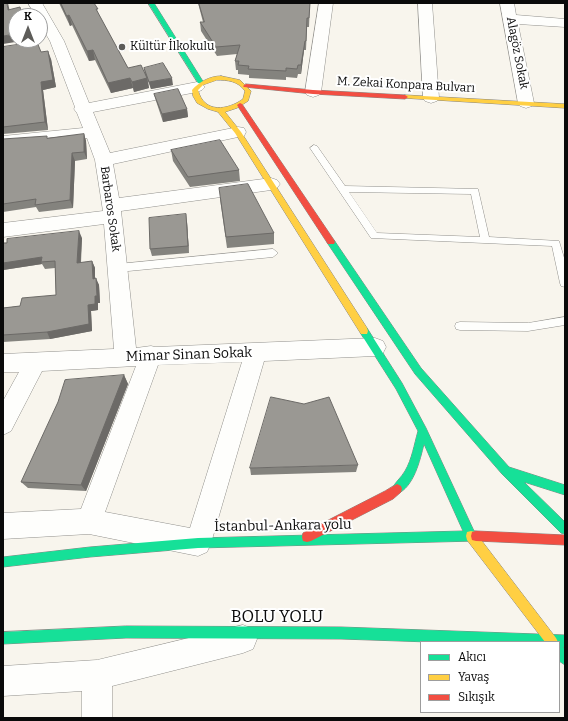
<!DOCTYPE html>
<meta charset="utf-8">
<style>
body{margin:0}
#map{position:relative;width:568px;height:721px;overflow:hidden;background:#f8f5ed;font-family:Bitter,serif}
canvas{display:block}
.frame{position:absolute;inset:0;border:4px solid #0a0a0a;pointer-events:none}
.legend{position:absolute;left:420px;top:641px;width:140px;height:72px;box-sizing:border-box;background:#fff;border:1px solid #9d9d9d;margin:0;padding:5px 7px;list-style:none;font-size:12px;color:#0a0a0a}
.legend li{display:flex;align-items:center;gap:8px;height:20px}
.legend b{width:20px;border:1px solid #9d9d9d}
.north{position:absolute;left:8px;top:8px;width:40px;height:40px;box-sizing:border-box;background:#fff;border:1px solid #9d9d9d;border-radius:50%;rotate:0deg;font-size:11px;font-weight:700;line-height:16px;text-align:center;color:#0a0a0a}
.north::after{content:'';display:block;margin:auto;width:14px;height:18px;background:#5d5c59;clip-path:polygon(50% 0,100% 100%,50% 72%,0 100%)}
</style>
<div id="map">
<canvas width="568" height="721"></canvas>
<div class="frame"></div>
<ul class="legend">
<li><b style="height:5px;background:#16e098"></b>Akıcı</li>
<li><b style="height:5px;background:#ffcf43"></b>Yavaş</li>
<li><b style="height:5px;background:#f24e42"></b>Sıkışık</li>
</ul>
<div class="north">K</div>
</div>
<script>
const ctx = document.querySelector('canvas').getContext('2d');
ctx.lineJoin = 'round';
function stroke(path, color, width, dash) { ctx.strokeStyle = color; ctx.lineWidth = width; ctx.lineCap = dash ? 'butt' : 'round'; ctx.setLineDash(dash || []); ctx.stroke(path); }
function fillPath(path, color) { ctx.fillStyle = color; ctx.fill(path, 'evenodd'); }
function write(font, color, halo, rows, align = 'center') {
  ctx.font = font + ' Bitter,serif'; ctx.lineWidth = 4; ctx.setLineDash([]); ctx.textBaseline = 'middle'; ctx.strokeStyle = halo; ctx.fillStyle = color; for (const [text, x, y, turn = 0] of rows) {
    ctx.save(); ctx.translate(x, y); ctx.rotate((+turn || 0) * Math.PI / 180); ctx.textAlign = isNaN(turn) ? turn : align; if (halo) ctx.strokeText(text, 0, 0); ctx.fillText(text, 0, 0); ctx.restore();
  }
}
const lane = new Path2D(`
 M314,145L317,146L345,186L478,189L489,237L559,241L565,261V287L561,286L560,283L552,246L371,238L310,148ZM349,192L471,194L480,237L377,233Z
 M273,249L278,253L273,257L118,272L115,271L113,268L115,265L118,264Z
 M565,317V325L528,331L460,330L456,329L455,326L456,323L460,322L528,323Z`);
const street = new Path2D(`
 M28,3H42L64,41L89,103L197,82L202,84L205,87L202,90L197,92L93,112L110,153L238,127L244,128L246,132L244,136L238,137L113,164L119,198L271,178L277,180L280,184L277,188L271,190L121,211L136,348L151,346L155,347L375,338L383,341L386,347L383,353L375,356L264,361L211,543L207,552L198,556L89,534L3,539V513L81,509L136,366L42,371L11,431L3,435V401L19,372H3V354L114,349L104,224L3,237V223L103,211L95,160L87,138L3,146V136L83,128L77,113L74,109L75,107L50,41L40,24V16H36ZM242,362L190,528L105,512L158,365Z
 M319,3H333L321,92L319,95L313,97L307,95L305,92Z
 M418,3H432L439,98L437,101L431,103L425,101L423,98Z
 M500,3H514L516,15L565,19V27L518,24L534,103L532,106L526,108L520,106L518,103Z
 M243,625L253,629L257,639L253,649L243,653L112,686V718H82V691L3,696V666L97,660Z`);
const fast = new Path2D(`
 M148,3H154L204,83L203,84L198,83Z
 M331,239L334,240L421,368L509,467L565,485V495L524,482L565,522V534L561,533L502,474L415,374L328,244L327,242Z
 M364,327L367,328L402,383L426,428L474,531L480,532L481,536L480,540L476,541L198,548L90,557L3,567V557L90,547L198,538L463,531L424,444C420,460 414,487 397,494L393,492L392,489C395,482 401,478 405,471C412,459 414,445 418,431L396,389L361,334L360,331L361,328Z
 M126,626L341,627L565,635V647H563L565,649V665L559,661V642H429L341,639L126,638L3,644V632Z`);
const slow = new Path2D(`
 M221,76L240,80L251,91L248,101L237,108L225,112L241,132L367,328L368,331L367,334H361L235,133L218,112L208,109L197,103L193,96L192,90C199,82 210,76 221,76ZM217,80C228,80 238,81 245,91L243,99C228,110 204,114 198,90L203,85Z
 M405,95L565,104V108L403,98V96Z
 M471,531L475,532L556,638L558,642H545L467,540L466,536L467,532Z`);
const jam = new Path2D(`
 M246,84L313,90L405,95L408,97L405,99L313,94L244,87L243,86Z
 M240,103L242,104L334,240L335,242L334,244H328L237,105Z
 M397,484L401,486L402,489L401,492L393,499L311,541L307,542L303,541L302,537L303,533L385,491Z
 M476,531L565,535V545L476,541L472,540L471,536L472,532Z`);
stroke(lane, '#91908c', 1);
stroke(street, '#91908c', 1);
stroke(fast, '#888683', 1);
stroke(slow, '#888683', 1);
stroke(jam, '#888683', 1);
fillPath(lane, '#fefefc');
fillPath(street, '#fefefc');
fillPath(fast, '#16e098');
fillPath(slow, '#ffcf43');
fillPath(jam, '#f24e42');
fillPath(new Path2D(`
 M59,3H94L99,15L128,68L145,75L144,68L173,85L151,89L148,81L149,88L134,92L133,88L111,93L95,60L89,61L72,25L70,26Z
 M198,3H310L309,27H307L306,50H304L301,74H298L297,78L286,77V80L249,78V75L238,74V70H236L235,61L237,54L217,56L201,31L200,22H203Z
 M3,47L41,52L51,59L56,87L43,90L48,130L3,134Z
 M154,94L187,109L188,117L163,122L156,101Z
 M84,134L86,141L87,159L75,161L73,208L39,212L36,207L3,212V139L48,138Z
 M171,150L239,170L240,181L190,187L173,161Z
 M220,199L274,233V244L227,248Z
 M187,222L189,253L152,256L150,249Z
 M82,238L81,263L92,261L95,268V278L99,285L100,303H98V310L91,311L92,331L50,339L3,342V308L20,306L56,295L55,268L45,269L42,264L3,270V273V243Z
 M124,375L128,384L86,491L28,488L21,482Z
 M358,465L356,472L251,475L250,468Z`), '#84837e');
fillPath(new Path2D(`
 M7,3H8L11,17L8,10Z
 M69,15L72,25L70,26L67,16Z
 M16,34V40H28L3,44V36Z
 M305,41L304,50L301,74V65Z
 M93,50L95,60L89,61L87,51Z
 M48,51L51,59L56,87L43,90L48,130L45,122L41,82Z
 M130,78L133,88L111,93L108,83Z
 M147,78L149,88L134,92L132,82Z
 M172,78L173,85L151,89L149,82Z
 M187,109L188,117L163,122L162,114Z
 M84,134L86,141L87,159L84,152Z
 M72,153L75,161L73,208L70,200Z
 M186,214L187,222L189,253L188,246Z
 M79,231L82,238L80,270L77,263Z
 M42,257L41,262L42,264L3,270V273V263Z
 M92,261L95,268V286L93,279Z
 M96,278L99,285L100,303H98V310L91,311L92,331L50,339L47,332L88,305L95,296Z
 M124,375L128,384L86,491L81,485Z`), '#6c6a67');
const building = new Path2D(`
 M3,3H7L8,10L20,7L22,16H16V34L3,36Z
 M61,3H94L98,9H96L128,68L141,65L147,78L132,82L130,78L108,83L93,50L87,51L69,15L67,16Z
 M199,3H310L309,18H307L306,41H305L301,65H298L297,69L286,68V71L248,69L249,66L238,65L239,61H235L240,45L216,47L200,22H204Z
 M37,42L41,52L48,51L53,80L41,82L45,122L3,127V47Z
 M163,63L172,78L149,82L144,68Z
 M178,89L187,109L162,114L154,94Z
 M84,134V152L72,153L70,200L35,205L36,199L3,204V139L47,136V138Z
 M220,140L239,170L188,177L171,150Z
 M248,184L274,233L226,237L219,188Z
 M186,214L188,246L150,249L149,218Z
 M79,231L77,263L92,261L93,279L96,278L97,296H95V304L88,305L89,324L47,332L3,335V308L20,306L22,298L56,295L55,261L41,262L42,257L3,263V243H7V239Z
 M124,375L81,485L21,482L58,402L65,380Z
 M271,397L304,404L329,397L358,465L250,468Z`);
fillPath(building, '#9a9893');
stroke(building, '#6c6a67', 1);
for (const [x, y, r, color] of [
 [122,47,4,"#5d5c59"]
]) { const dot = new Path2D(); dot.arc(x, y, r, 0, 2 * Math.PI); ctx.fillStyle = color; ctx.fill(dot); stroke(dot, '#fff', 1.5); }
write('12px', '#0a0a0a', '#fff', [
 ["Kültür İlkokulu",130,47]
], 'left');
write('12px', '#0a0a0a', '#fff', [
 ["Alagöz Sokak",517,53,79],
 ["M. Zekai Konpara Bulvarı",406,85,3],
 ["Barbaros Sokak",110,209,82]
]);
write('14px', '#0a0a0a', '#fff', [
 ["Mimar Sinan Sokak",189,355,-2],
 ["İstanbul-Ankara yolu",283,526,-1]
]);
write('17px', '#0a0a0a', '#fff', [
 ["BOLU YOLU",277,617]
]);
</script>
